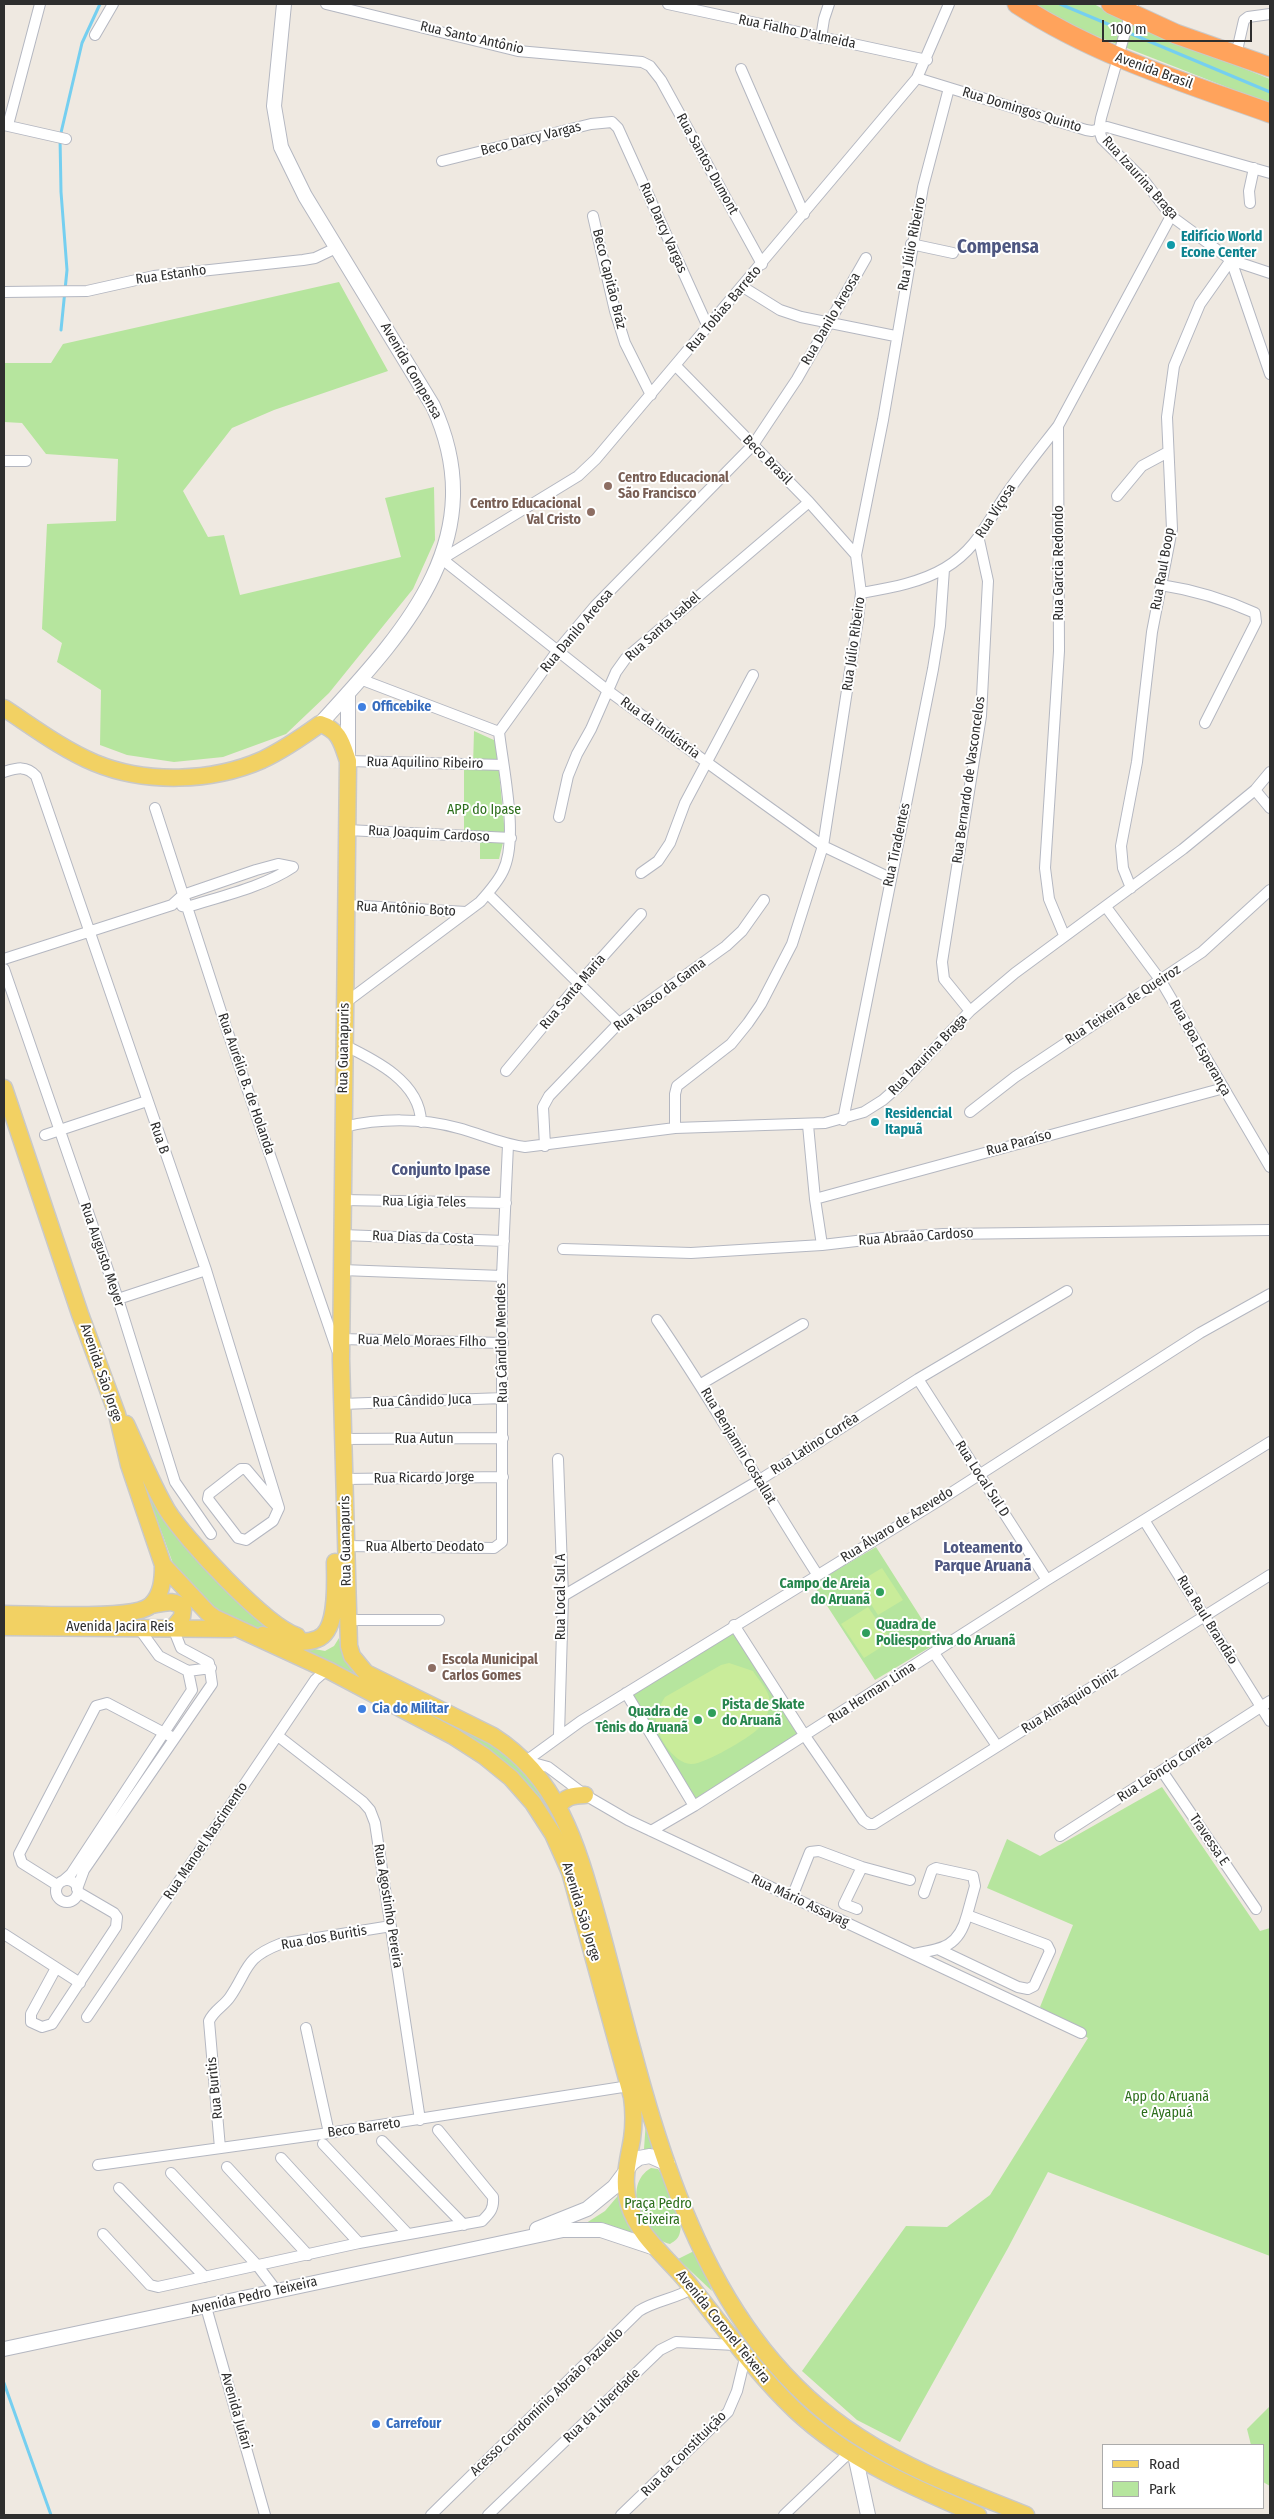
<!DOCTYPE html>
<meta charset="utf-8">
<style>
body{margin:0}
#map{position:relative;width:1274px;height:2519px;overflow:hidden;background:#efe9e1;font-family:"Fira Sans Condensed",sans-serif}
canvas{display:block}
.frame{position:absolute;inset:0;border:5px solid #2e2e2e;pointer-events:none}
.legend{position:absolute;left:1102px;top:2444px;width:162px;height:65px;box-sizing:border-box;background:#fff;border:1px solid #ababab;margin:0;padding:6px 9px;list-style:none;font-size:15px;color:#2e2e2e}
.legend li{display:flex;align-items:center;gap:10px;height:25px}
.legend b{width:25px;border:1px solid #ababab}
.scale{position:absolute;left:1102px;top:20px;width:150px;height:22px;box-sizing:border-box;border:2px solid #2e2e2e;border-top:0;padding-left:6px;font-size:15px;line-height:18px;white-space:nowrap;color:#2e2e2e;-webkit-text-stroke:4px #fff;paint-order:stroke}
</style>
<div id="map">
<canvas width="1274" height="2519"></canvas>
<div class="frame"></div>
<ul class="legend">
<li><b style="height:6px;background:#f2d163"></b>Road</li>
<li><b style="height:14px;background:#b6e59e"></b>Park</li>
</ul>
<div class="scale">100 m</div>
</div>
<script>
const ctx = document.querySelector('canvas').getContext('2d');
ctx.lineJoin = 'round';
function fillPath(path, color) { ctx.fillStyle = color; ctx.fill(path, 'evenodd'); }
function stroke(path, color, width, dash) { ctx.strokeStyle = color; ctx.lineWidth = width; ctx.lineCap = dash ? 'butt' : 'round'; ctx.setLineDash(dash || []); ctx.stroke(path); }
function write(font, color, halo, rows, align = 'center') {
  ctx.font = font + ' "Fira Sans Condensed",sans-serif'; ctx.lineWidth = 4; ctx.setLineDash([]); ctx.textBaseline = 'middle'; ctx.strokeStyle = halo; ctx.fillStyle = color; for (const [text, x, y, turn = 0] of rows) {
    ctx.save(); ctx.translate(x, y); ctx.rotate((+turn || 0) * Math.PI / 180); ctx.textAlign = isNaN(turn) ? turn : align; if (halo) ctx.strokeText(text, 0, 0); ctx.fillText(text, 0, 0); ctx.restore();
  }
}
fillPath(new Path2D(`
 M1035,4H1094L1123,20L1270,79V104L1081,30Z
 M339,282L388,371L274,410L232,428L183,491L208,537L224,535L240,595L401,557L385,498L434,487L435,540L413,589L329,693L286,734L223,757L174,762L127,755L100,745L101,690L57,662L62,643L42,629L47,524L116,521L118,459L46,454L22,423L4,422V363H51L63,344Z
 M474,731L496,741L505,834L499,859H480V835L464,833V770L473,766Z
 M131,1448L167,1518L290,1636L243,1627L212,1608L175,1569Z
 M876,1547L937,1643L875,1680L813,1584Z
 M732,1632L799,1734L695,1799L631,1694Z
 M339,1638L343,1655L356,1673L475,1733L511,1758L550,1803L574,1861L518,1777L273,1641L325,1651L334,1646Z
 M1162,1787L1260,1931L1270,1928V2256L1048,2172L1008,2248L900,2442L857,2420L802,2371L906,2226L947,2227L990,2195L1088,2038L1040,2007L1073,1925L987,1888L1007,1839L1040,1856Z
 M646,2120L656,2146L646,2150L644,2149Z
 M651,2168L658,2169C666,2181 684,2219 680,2232C679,2238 675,2241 670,2244C642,2237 621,2185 651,2168Z
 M622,2191L634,2233L611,2226L583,2225L605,2211Z
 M696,2250L712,2291L678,2259Z
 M1270,2406V2486L1263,2482V2445H1251L1247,2429Z`), '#b6e59e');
fillPath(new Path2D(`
 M882,1568L903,1600L878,1615L857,1583Z
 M868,1607L891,1641L864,1658L841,1624Z
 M729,1663L753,1671C757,1678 767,1688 769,1697C771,1707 766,1722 758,1729C749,1738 703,1765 691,1764C673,1763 655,1734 656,1718C657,1710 661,1704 665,1697L721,1665Z`), '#c9ec9a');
stroke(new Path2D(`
 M1060,4L1270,92
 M61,330L67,270L61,192L60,137L82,43L100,4
 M4,2383L51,2515`), '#75cff0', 3);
const street = new Path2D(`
 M326,4L518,51L642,62L650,66L661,80L762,264
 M668,4L927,60
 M1133,4L1101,118L1099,130L1102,139L1143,179L1171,216L1231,260L1270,374
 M95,35L113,4
 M821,38L824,19L829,4
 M1236,55L1244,20L1248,17L1270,14
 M741,69L804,214
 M917,78L1086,130L1092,131L1107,127L1270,173
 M4,125L66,139
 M8,125L40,4
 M442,161L591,124L612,122L618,128L708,327
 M1250,203L1249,191L1254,168
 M593,216L615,311L625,343L651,395
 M911,244L953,253
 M1231,260L1270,273
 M743,287L780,310L801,317L895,336
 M4,292L87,291L154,276L303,260L315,258L336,248
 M676,366L809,502L856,555
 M4,461H26
 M1117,496L1142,466L1168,452
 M1161,585C1194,590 1224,599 1255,613L1256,622L1205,723
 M861,593C889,588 920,583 945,568C977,549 987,522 1007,493C1023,470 1041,448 1058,426
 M360,679L499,732
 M348,761L503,765
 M4,772C17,768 26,765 36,776L206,1270L279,1508L273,1521L246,1540L238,1538L208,1499L209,1494L241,1469H246L279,1508
 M1255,790L1270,808
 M155,808L226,1027L337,1350
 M559,817L568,776L577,754L591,729L616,672L626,658L809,502
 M347,830L511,838
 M641,873L658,861L670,843L685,803L753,675
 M890,878L823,846L763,803L607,690L442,559L578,476L596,459L917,78L949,4
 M1131,888L1123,868L1121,846L1137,762L1152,632L1172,529L1167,417L1174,366L1200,304L1231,260
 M488,894L619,1023
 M346,905L466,912
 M182,906L187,907C222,896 263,887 293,867
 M1106,907L1161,981L1270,1167
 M1064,935L1049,899L1045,868L1059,651L1058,426L1171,216
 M4,959L172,905L183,895L256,870L278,864L293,867
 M4,969L118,1299L175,1482L211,1534
 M345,1003L480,902C488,893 498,882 503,871C519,839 503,768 499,732L558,650L595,606L753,445L797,379L866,258
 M970,1011L944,979L942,962L981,716L988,581L979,540
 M344,1045C375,1060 420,1082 421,1122
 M506,1071L580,982L641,914
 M970,1112L1015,1077L1202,952L1270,890
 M843,1120L933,669L940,626L944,569
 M808,1125L815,1199L822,1245
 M344,1127C380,1118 422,1118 458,1128C481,1134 501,1144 525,1147L675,1128L825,1123L864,1112L883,1100L900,1085L970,1011L1015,973L1183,849L1255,790L1270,772
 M675,1128V1094L677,1086L731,1044L748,1023L761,1004L792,944L823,846L858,619L861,593L856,555L883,420L923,187L949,88
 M45,1135L147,1101
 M545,1146L543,1107L549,1096L619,1023L726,946L742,931L764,900
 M815,1199L1224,1088
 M343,1200L506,1203
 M342,1235L504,1241
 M563,1249L691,1253L822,1245L882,1238L943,1234L1270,1230
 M342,1270L502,1276
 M118,1299L206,1270
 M657,1320C714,1403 763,1490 817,1574
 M341,1339L503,1343
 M918,1379L1047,1580
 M701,1384L803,1324
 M342,1404L503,1398
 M344,1439L503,1438
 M558,1459L563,1596L559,1735
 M345,1479L503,1477
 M1144,1520L1270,1721
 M345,1546L494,1548L502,1542V1276L508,1145
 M563,1596L758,1481L918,1379L1067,1291
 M348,1620H439
 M734,1625L805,1736L863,1820L869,1824H874L1270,1575
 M934,1653L997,1746
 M188,1671L211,1668
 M626,1693L694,1806
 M278,1736L363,1802L370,1810L375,1823L420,2120
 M526,1761L581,1721L940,1500L1200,1333L1270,1294
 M526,1761L548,1767L585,1795L628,1820L1081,2033
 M1162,1771L1256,1909
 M651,1831L694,1806L1047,1580L1270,1442
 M1060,1836L1270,1701
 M56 1891a11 11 0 1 1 22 0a11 11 0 1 1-22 0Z
 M63,1881L71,1874L192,1690L188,1671L159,1656L138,1627
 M57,1885L22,1863L19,1854L96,1706L107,1703L170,1736
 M77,1889L84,1870L212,1684L209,1663L181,1648L173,1628
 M924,1893L932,1870L936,1868L973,1876L975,1886L967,1915
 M792,1897L810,1852L819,1851L862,1867L910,1880
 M857,1909L844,1904L862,1867
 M4,1934L80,1983
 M913,1954C942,1949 959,1947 967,1915L1047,1945L1050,1951L1034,1986L1028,1989L1018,1987L940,1950
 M56,1968L31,2014V2022L42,2027L52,2024L116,1927L117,1917L114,1913L78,1892
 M87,2017L315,1680L323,1673L330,1671
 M306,2028L329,2133
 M382,2141L464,2225
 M323,2144L407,2233
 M220,2148L209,2021C214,2010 224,2006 230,1997C249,1969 244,1958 280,1944L391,1926
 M281,2158L359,2243
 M98,2165L329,2133L629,2086
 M227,2167L308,2255
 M171,2173L257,2265L276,2290
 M119,2188L205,2277
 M103,2234L150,2285L158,2287L359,2243L482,2221C490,2213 494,2209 493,2197L438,2130
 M206,2307L265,2515
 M431,2515L639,2311C656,2300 676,2299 693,2288
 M488,2515L660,2350L676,2342L735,2345
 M621,2515L728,2412L737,2391L745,2358
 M784,2515L850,2452`);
const secondary = new Path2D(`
 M284,4L274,106L281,147L305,196L433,406C494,539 404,632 320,724
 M348,755V693
 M537,2229L587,2209L614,2187L632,2163L639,2158L650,2156L668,2164
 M4,2349L563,2230H601L658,2249
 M855,2455L868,2515`);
const primary = new Path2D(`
 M4,708C33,727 62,749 95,763C146,784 212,782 262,760C283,750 302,737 320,724C340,730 342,744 348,761L341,1359L349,1646L352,1656L366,1673L493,1736C562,1780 579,1853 600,1927C650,2110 687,2326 859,2437C911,2471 969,2492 1026,2515
 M4,1088L80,1314L117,1414L129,1465L163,1565L208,1613L215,1618L330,1671L453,1736L484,1756L511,1778L533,1803L553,1834L570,1872L632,2097C634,2111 634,2125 632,2139C628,2162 622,2181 629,2205C639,2237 668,2258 688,2283C723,2326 754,2371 795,2410C847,2459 914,2488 978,2515
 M126,1424C139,1452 151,1483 167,1510C185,1539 266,1626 297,1636
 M151,1605C163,1603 176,1598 183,1609L182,1617L173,1628
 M4,1614C31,1614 134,1621 151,1605C162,1595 163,1579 163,1565
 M4,1627L231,1629
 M263,1635C279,1638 301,1646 317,1639C339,1631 335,1581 335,1562
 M558,1807C565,1797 573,1795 585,1795`);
const highway = new Path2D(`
 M1017,4C1095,55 1183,82 1270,113
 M1111,4L1176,34L1270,67`);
stroke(street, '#b4b7c1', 12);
stroke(secondary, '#b4b7c1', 16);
stroke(primary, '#c9c9c9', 19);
stroke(highway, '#c9c9c9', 21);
stroke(street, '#fff', 10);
stroke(secondary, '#fff', 14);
stroke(primary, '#f2d163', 16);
stroke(highway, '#ffa35c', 19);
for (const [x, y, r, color] of [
 [1171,245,5,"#0f9aa8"],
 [608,486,5,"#8d6e63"],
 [591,512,5,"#8d6e63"],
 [362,707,5,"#3f7fe0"],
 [875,1122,5,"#0f9aa8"],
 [880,1592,5,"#2e9e5b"],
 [866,1633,5,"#2e9e5b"],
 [432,1668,5,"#8d6e63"],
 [362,1709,5,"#3f7fe0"],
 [712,1713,5,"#2e9e5b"],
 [698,1720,5,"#2e9e5b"],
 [376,2424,5,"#3f7fe0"]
]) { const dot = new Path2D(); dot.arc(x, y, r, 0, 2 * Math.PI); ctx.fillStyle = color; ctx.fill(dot); stroke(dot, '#fff', 2); }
write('14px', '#2e2e2e', '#fff', [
 ["Rua Fialho D'almeida",797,32,12],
 ["Rua Santo Antônio",472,38,13],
 ["Avenida Brasil",1154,71,20],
 ["Rua Domingos Quinto",1022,110,17],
 ["Beco Darcy Vargas",531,139,-14],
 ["Rua Santos Dumont",707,164,61],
 ["Rua Izaurina Braga",1140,178,48],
 ["Rua Darcy Vargas",663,228,66],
 ["Rua Júlio Ribeiro",912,244,-79],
 ["Rua Estanho",171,275,-8],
 ["Beco Capitão Bráz",609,279,76],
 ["Rua Tobias Barreto",724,309,-50],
 ["Rua Danilo Areosa",831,319,-60],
 ["Avenida Compensa",411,371,60],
 ["Beco Brasil",767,460,45],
 ["Rua Viçosa",996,511,-57],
 ["Rua Garcia Redondo",1059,563,-90],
 ["Rua Raul Boop",1163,569,-80],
 ["Rua Santa Isabel",663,627,-42],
 ["Rua Danilo Areosa",577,631,-50],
 ["Rua Júlio Ribeiro",854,644,-82],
 ["Rua da Indústria",660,728,36],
 ["Rua Aquilino Ribeiro",425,763,1],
 ["Rua Bernardo de Vasconcelos",969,780,-82],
 ["Rua Joaquim Cardoso",429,834,3],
 ["Rua Tiradentes",897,845,-78],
 ["Rua Antônio Boto",406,909,3],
 ["Rua Santa Maria",573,992,-50],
 ["Rua Vasco da Gama",660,995,-37],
 ["Rua Teixeira de Queiroz",1123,1005,-33],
 ["Rua Guanapuris",344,1048,-89],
 ["Rua Boa Esperança",1200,1048,60],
 ["Rua Izaurina Braga",928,1055,-46],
 ["Rua Aurélio B. de Holanda",246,1084,71],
 ["Rua B",159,1138,71],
 ["Rua Paraíso",1019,1143,-15],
 ["Rua Lígia Teles",424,1202,1],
 ["Rua Abraão Cardoso",916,1237,-4],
 ["Rua Dias da Costa",423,1238,2],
 ["Rua Augusto Meyer",102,1255,71],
 ["Rua Melo Moraes Filho",422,1341,1],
 ["Rua Cândido Mendes",502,1343,-91],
 ["Avenida São Jorge",101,1373,71],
 ["Rua Cândido Juca",422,1401,-2],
 ["Rua Autun",424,1439],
 ["Rua Latino Corrêa",815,1444,-33],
 ["Rua Benjamin Costallat",738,1446,59],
 ["Rua Ricardo Jorge",424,1478,-1],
 ["Rua Local Sul D",982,1479,57],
 ["Rua Álvaro de Azevedo",897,1525,-32],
 ["Rua Guanapuris",346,1541,-91],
 ["Rua Alberto Deodato",425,1547],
 ["Rua Local Sul A",561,1597,-90],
 ["Rua Raul Brandão",1207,1620,58],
 ["Avenida Jacira Reis",120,1627],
 ["Rua Herman Lima",872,1693,-33],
 ["Rua Almáquio Diniz",1070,1701,-32],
 ["Rua Leôncio Corrêa",1165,1769,-33],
 ["Travessa E",1209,1840,56],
 ["Rua Manoel Nascimento",206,1841,-56],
 ["Rua Mário Assayag",800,1901,25],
 ["Rua Agostinho Pereira",388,1906,81],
 ["Avenida São Jorge",581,1912,73],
 ["Rua dos Buritis",324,1938,-10],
 ["Rua Buritis",215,2088,-96],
 ["Beco Barreto",364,2128,-8],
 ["Avenida Pedro Teixeira",254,2296,-13],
 ["Avenida Coronel Teixeira",723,2327,51],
 ["Acesso Condomínio Abraão Pazuello",547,2402,-44],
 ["Rua da Liberdade",602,2406,-44],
 ["Avenida Jufari",236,2411,74],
 ["Rua da Constituição",684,2454,-45]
]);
write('bold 14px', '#0d838f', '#fff', [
 ["Edifício World",1181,237],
 ["Econe Center",1181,253],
 ["Residencial",885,1114],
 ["Itapuã",885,1130]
], 'left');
write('bold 14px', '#785e54', '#fff', [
 ["Centro Educacional",618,478],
 ["São Francisco",618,494],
 ["Centro Educacional",581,504,"right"],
 ["Val Cristo",581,520,"right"],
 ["Escola Municipal",442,1660],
 ["Carlos Gomes",442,1676]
], 'left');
write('bold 14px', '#366cbe', '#fff', [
 ["Officebike",372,707],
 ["Cia do Militar",372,1709],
 ["Carrefour",386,2424]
], 'left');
write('14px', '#2c6e1b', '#fff', [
 ["APP do Ipase",484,810],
 ["App do Aruanã",1167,2097],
 ["e Ayapuá",1167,2113],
 ["Praça Pedro",658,2204],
 ["Teixeira",658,2220]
]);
write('bold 14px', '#27864d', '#fff', [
 ["Campo de Areia",870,1584],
 ["do Aruanã",870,1600],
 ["Quadra de",876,1625,"left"],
 ["Poliesportiva do Aruanã",876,1641,"left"],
 ["Pista de Skate",722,1705,"left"],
 ["do Aruanã",722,1721,"left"],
 ["Quadra de",688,1712],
 ["Tênis do Aruanã",688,1728]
], 'right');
write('bold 16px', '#4d5680', '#fff', [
 ["Conjunto Ipase",441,1171],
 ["Loteamento",983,1549],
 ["Parque Aruanã",983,1567]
]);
write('bold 19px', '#4d5680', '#fff', [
 ["Compensa",998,248]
]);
</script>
